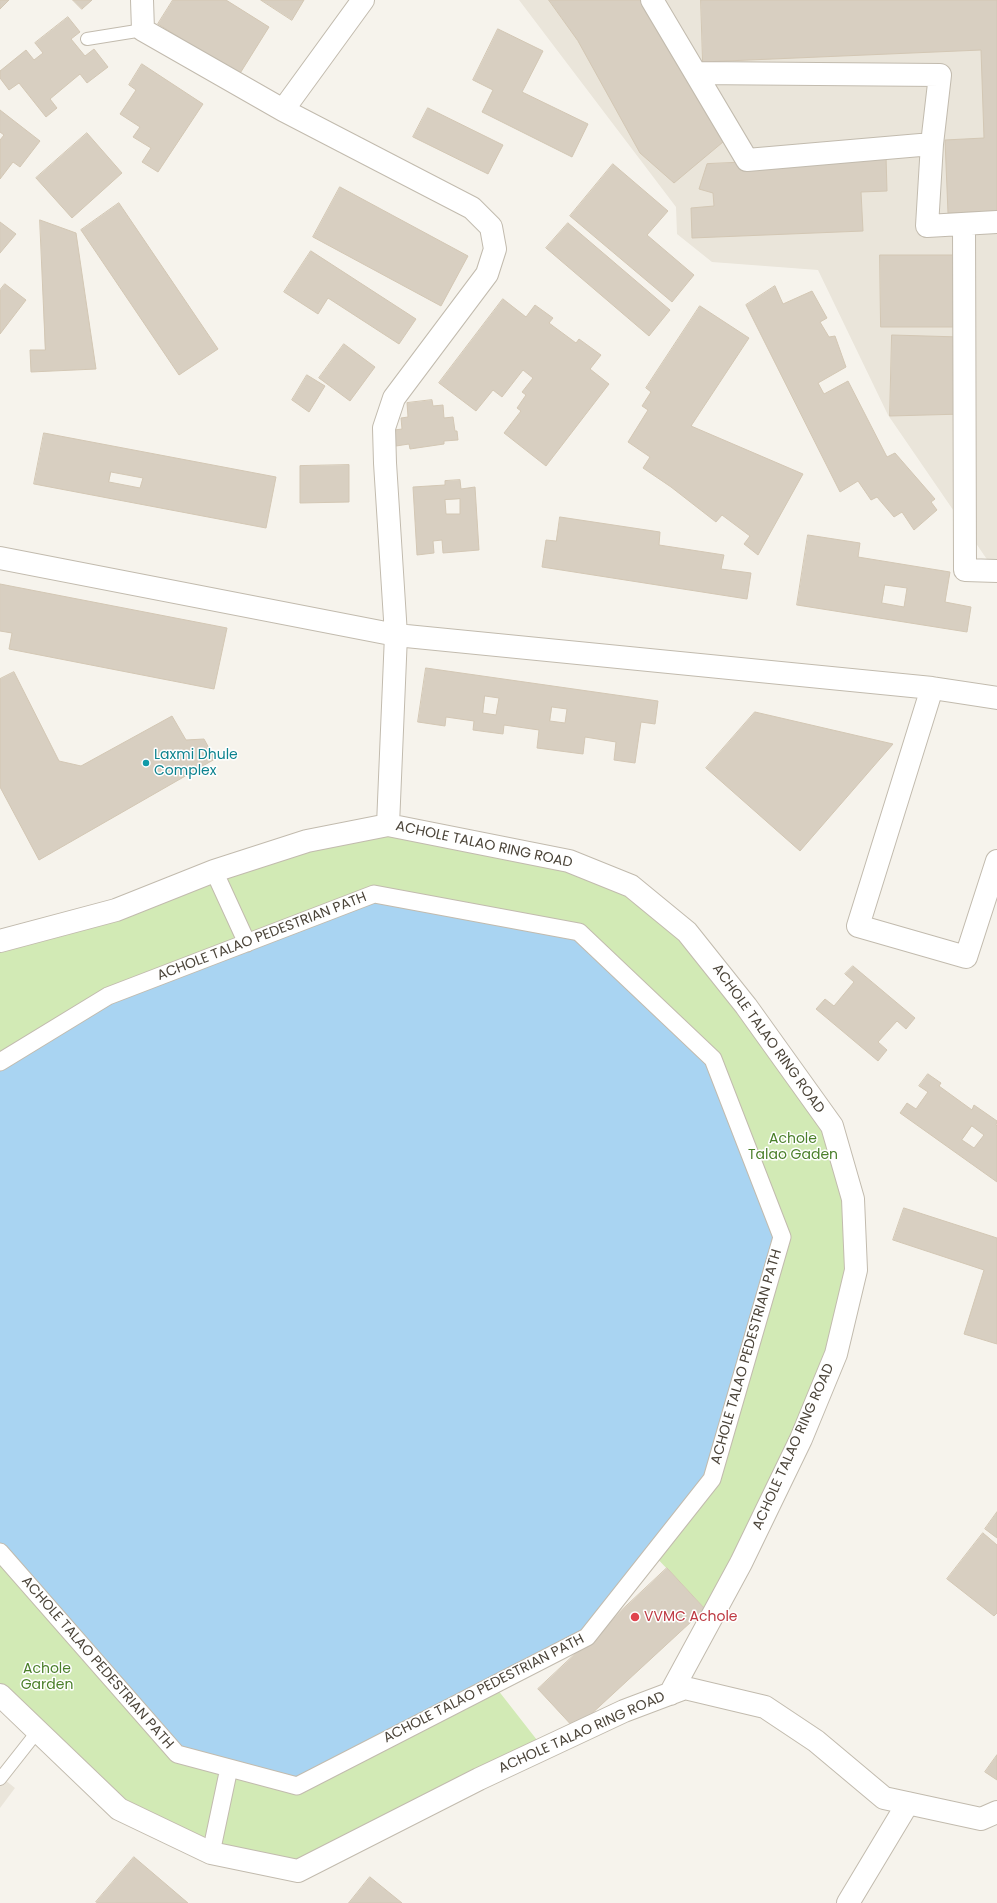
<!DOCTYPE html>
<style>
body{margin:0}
canvas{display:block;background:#f6f3ec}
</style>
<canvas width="997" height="1903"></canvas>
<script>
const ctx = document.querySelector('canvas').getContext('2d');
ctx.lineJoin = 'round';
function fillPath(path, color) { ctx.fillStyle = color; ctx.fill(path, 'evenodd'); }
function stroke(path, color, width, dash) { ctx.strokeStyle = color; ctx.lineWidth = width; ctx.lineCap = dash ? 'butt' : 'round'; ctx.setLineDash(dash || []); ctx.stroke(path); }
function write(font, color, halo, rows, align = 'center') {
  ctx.font = font + ' Poppins,sans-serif'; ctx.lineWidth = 3; ctx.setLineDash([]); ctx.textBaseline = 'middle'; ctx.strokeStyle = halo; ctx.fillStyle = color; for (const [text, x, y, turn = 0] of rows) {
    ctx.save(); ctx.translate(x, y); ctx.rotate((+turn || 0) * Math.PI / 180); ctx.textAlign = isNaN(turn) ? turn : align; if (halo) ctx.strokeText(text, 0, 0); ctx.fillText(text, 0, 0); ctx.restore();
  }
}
fillPath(new Path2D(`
 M519,0H997V574L888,415L818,270L712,262L677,234L676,207Z
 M0,1776L15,1788L0,1808Z`), '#eae5da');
fillPath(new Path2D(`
 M388,825L569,861L687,932L832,1126L856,1270L801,1439L705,1609L653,1554L0,1062V941Z
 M0,1552L494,1685L544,1749L298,1871L119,1809L0,1695Z`), '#d2eab5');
fillPath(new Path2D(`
 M374,894L579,932L713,1059L782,1237L712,1479L587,1637L297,1786L177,1754L0,1552V1062L108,996Z`), '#a9d4f2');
const building = new Path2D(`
 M0,0H9L0,9Z
 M73,0H92L82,9Z
 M173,0H226L269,27L239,75L158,24Z
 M261,0H304L292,20Z
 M549,0H641L659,26L723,142L674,183L640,153L578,41Z
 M701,0H997V211L948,213L945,140L984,138L981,50L703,62Z
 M68,17L80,32L71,39L85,56L94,49L108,67L87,83L80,74L50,99L57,108L46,117L19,83L9,90L0,78V71L26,50L34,60L43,53L35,43Z
 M498,29L543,51L522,92L588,124L572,157L482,112L493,90L473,80Z
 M142,64L203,104L158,172L142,162L151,148L133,137L140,127L120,114L136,90L129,85Z
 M428,108L503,145L488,174L413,137Z
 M0,110L40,141L20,167L13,162L0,179V140L4,135L0,132Z
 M87,133L122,173L72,218L36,178Z
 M886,156L887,191L861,192L863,231L692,238L691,208L714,206L713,193L699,189L707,164Z
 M613,164L668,211L647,235L694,275L672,302L570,216Z
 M340,187L468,256L441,306L313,237Z
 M119,203L218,349L179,375L81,230Z
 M40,220L76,233L96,369L31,372L30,350H45Z
 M0,222L16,234L0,253Z
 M568,223L670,310L649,336L546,248Z
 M311,251L416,319L399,344L328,298L318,314L284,292Z
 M880,255H959L960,327H881Z
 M5,284L26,300L0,334V290Z
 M775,286L783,304L812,291L827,318L820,322L829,337L835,336L846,367L818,383L824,394L848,381L887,457L895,453L935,499L931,502L937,510L914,530L902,512L894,517L877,497L871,500L858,481L840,492L746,305Z
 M503,299L526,317L535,305L553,318L549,323L576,343L579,339L601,355L590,369L609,384L546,466L504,433L521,411L517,408L526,395L522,392L533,378L523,370L502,397L493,390L476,411L439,383Z
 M700,306L749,338L691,426L803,474L758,555L744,544L750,536L722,515L716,522L671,487L643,468L650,457L628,442L648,410L642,406L651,392L646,388Z
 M892,335L960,337L963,414L890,416Z
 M344,344L375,367L350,401L319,378Z
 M307,375L325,386L309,412L292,400Z
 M432,400L433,406L443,405L444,418L453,417L455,431H457L458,440L444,441V444L410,449L409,444L396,446L394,430L402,429L401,418L408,417L407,403Z
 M44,433L276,477L266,528L34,484ZM111,472L143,478L140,488L109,482Z
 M349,465V502L300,503V466Z
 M460,480L461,489L475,487L479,550L443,553L442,540L433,541L434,553L417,555L413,487L445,485V481ZM460,499V514H446L445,500Z
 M560,517L660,532L659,545L724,555L721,569L751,573L747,599L542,567L546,540L556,541Z
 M808,535L860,543L858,557L950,572L945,602L971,607L967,632L797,605ZM885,585L907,588L904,607L882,603Z
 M0,584L227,628L214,689L9,649L12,633L0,631Z
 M426,668L658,701L655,724L641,722L635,763L614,760L616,742L585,737L583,754L537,748L539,730L504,725L503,734L473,730L474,721L446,717L445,726L418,722ZM485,696L499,698L496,715L483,713ZM552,707L567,709L565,723L550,721Z
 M14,672L59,761L81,766L172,716L186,740L204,739L215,759L39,860L0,787V679Z
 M755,712L893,744L800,851L706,768Z
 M853,966L915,1018L906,1029L897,1021L878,1042L887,1050L878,1061L816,1009L825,999L834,1006L854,982L845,974Z
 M928,1074L941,1083L939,1086L972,1110L974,1105L997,1121L996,1125L997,1126V1182L900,1113L907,1103L916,1109L928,1092L919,1086ZM972,1126L984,1135L974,1148L962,1140Z
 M904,1208L997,1238V1344L964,1334L984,1270L893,1240Z
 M997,1512V1538L985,1529Z
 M983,1533L997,1545V1613L994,1616L947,1579Z
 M667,1568L705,1609L575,1729L538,1689Z
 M997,1755V1780L985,1772Z
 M134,1857L188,1903H98L96,1902Z
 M370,1877L402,1903H349Z`);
fillPath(building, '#d8cfc1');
stroke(building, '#d3c7b4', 1);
const service = new Path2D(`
 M87,39L143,30
 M0,1779L37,1732`);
const pedestrian = new Path2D(`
 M214,871L247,943
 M0,1062L108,996L374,894L579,932L713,1059L782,1237L712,1479L587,1637L297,1786L177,1754L0,1552
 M211,1853L229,1768`);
const minor = new Path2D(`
 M652,0L747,160L932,144L927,226L997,222
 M696,73L940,75L932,144
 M283,110L363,0
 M964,224L965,570L997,571
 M0,558L396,635L385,463L384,428L394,398L487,274L495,249L491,227L472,208L283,110L143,30L142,0
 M932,688L858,926L966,957L997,861
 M388,825L396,635L932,688L997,698
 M0,941L116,910L214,871L307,841L388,825L569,861L631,886L687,932L746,1006L832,1126L853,1199L856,1270L836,1354L801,1439L741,1563L670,1694
 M0,1695L119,1809L211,1853L298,1871L479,1779L624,1711L685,1688L765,1707L816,1741L884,1798L981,1819L997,1812
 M848,1903L908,1803`);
stroke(service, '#c2bbae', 14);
stroke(pedestrian, '#c2bbae', 19);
stroke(minor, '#c2bbae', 24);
stroke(service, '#fff', 12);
stroke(pedestrian, '#fff', 17);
stroke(minor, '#fff', 22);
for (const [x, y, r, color] of [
 [146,763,4,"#0f9aa8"],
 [635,1617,5,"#e0444e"]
]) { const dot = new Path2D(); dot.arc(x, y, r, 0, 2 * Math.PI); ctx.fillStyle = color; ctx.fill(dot); stroke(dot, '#fff', 1.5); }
write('14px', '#0d838f', '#fff', [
 ["Laxmi Dhule",154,755],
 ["Complex",154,771]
], 'left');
write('14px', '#4b4439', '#fff', [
 ["ACHOLE TALAO RING ROAD",484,845,12],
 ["ACHOLE TALAO PEDESTRIAN PATH",262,937,-21],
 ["ACHOLE TALAO RING ROAD",768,1039,54],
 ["ACHOLE TALAO PEDESTRIAN PATH",747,1357,-74],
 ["ACHOLE TALAO RING ROAD",794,1447,-66],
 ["ACHOLE TALAO PEDESTRIAN PATH",97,1663,49],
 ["ACHOLE TALAO PEDESTRIAN PATH",484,1689,-27],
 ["ACHOLE TALAO RING ROAD",582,1733,-24]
]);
write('14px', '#4a7f2a', '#fff', [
 ["Achole",793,1139],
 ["Talao Gaden",793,1155],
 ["Achole",47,1669],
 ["Garden",47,1685]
]);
write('14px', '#be3a42', '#fff', [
 ["VVMC Achole",644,1617]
], 'left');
</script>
